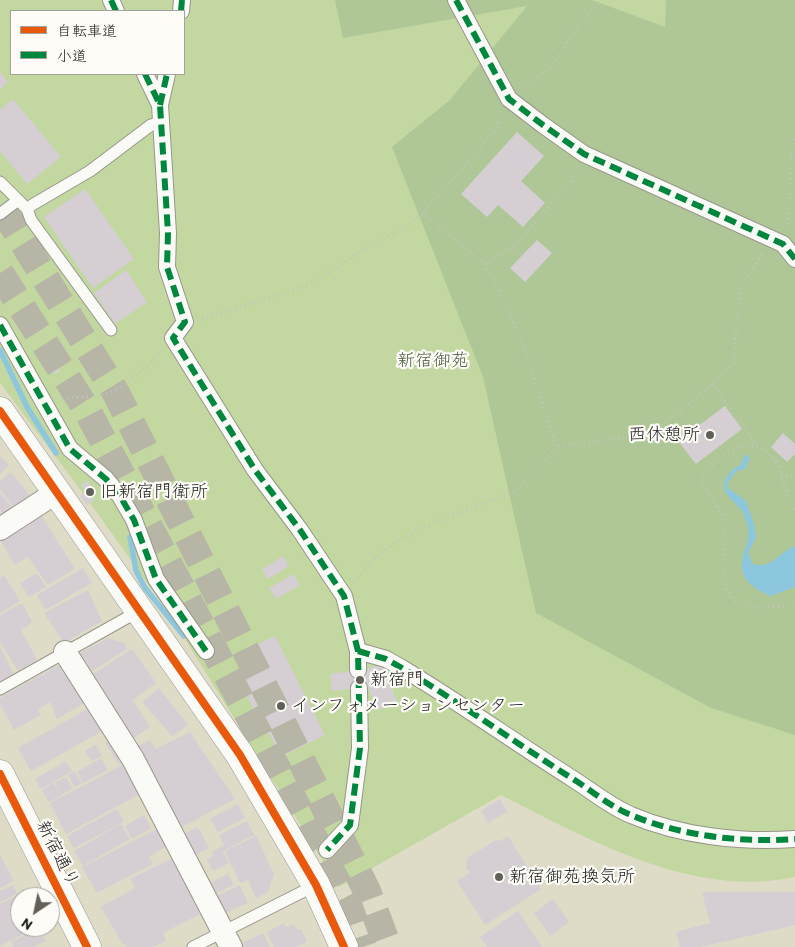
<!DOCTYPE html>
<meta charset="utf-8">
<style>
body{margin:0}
#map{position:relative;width:795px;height:947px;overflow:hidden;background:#dedbc7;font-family:Itim,"Klee One",sans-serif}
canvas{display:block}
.legend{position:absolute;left:10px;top:10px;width:175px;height:65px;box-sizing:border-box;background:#fdfcf7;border:1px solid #a3a29f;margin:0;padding:6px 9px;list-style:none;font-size:15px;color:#1c1c1c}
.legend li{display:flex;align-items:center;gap:10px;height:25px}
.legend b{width:25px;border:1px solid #a3a29f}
.north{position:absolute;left:10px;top:887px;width:50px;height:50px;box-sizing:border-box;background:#fdfcf7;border:1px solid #a3a29f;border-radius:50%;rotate:214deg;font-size:14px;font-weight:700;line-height:20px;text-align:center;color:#1c1c1c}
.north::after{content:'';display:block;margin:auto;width:18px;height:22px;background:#605f58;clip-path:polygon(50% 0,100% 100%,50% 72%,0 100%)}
</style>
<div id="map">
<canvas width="795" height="947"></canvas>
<ul class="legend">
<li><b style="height:6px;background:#e8590c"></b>自転車道</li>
<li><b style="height:6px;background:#00873e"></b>小道</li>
</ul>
<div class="north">N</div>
</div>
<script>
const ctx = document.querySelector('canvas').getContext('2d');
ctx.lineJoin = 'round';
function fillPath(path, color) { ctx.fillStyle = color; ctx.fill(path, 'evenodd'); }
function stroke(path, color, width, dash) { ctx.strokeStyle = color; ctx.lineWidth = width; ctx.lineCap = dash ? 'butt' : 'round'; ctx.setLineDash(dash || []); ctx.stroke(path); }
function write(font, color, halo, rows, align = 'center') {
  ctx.font = font + ' Itim,"Klee One",sans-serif'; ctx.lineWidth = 4.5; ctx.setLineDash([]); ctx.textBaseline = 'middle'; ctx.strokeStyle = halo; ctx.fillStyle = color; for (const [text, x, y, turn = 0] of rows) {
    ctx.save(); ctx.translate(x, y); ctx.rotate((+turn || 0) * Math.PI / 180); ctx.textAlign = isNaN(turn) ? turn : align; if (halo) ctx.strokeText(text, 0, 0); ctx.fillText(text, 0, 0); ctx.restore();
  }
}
fillPath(new Path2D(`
 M0,0H795V877C693,899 588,839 501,795L339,887L170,615L83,493L0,383ZM11,11H184V74H11Z`), '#c2d8a0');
fillPath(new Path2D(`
 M335,0H592L665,27L666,0H795V735L711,708L536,613L483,377L392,147L450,100L527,6L343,38Z`), '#afc797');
fillPath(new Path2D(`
 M745,454L750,458L745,469L736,471L727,484L728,488L746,501L754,524L756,538L748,552L752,563C770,572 780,551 795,546V587L771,596C753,589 737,578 743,556C745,547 750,539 748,530C747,524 745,516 742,511C734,500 716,491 728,475C732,471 734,467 740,466Z`), '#8cc7dd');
stroke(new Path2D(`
 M0,350L27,407L56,453
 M130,537L136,571L145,588L184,636`), '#8cc7dd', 5.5);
fillPath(new Path2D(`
 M0,72L8,82L0,89Z
 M13,99L61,157L27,184L0,151V110Z
 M517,132L544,156L521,181L545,203L523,227L498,205L487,217L461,194Z
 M85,189L134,259L93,288L44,217Z
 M537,240L552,253L525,282L510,268Z
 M126,270L147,302L115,324L94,293Z
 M48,360L61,367L57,374L44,368Z
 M725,406L742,429L696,464L678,441Z
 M783,433L795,444V454L787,462L771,447Z
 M0,456L9,465L0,474Z
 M11,472L31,497L16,509L0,490V481Z
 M87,481L97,493L92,497L94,500L87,505L80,496L86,491L81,485Z
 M0,493L14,509L4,515L0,510Z
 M41,515L75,569L48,585L28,557L15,565L0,540Z
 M283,556L289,566L268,579L262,569Z
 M83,568L92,583L45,610L37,595Z
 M37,573L46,587L29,597L20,583Z
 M294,574L300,585L276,599L269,588Z
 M4,575L20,601L0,613V578Z
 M88,590L102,621L64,643L44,613Z
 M22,603L32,622L21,630L37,660L18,671L0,642V615Z
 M275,636L325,735L281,757L269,733L266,734L238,678L245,675L235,655Z
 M108,638L124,643L127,649L92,671L80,653Z
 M0,647L14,674L0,681Z
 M132,649L156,683L133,700L150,727L129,741L90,676Z
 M64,662L88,701L57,719L50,702L38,710L41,715L14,730L0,704V698Z
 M383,663L397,702L378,710L368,687L332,691L330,674L367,669Z
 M159,688L188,725L172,736L142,702Z
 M91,707L104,730L31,771L18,748Z
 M190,732L235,799L178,829L138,746L150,740L155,749Z
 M115,736L128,758L118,764L105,742Z
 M96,745L102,756L91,761L85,751Z
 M101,758L108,770L83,783L77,772Z
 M66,761L72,771L41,789L35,779Z
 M124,764L140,794L66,834L50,803Z
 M74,771L82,783L75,787L68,775Z
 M66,777L73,789L61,795L54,783Z
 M53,783L61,796L49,802L42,790Z
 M500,799L507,812L488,823L481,811Z
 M238,804L245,818L218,832L210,819Z
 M117,809L124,822L74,848L67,836Z
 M144,815L151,828L132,839L125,826Z
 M247,821L254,835L223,851L229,863L213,871L207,859L213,856L212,852L224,845L219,835Z
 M121,824L130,839L83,866L74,851Z
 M161,827L170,844L149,857L153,864L97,893L82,867Z
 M198,827L209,848L191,857L180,836Z
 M256,836L274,874L268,892L256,898L248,880L240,883L225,851Z
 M508,836L541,889L485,925L457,881L471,872L466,869L467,858L496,840L500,841Z
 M0,855L14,881L0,888Z
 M173,858L200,914L163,933L166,941L153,947H127L122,943L101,907L135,888L130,879Z
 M228,874L234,885L211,896L206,885Z
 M13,885L17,894L0,902V891Z
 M240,885L248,903L221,915L213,898Z
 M702,892H795V925L701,947H680L676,932L710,923Z
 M22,894L23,897H20V927H38L0,946V904Z
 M553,899L569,922L550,936L534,913Z
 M518,911L542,947H487L480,937Z
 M284,923L286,927L293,924L298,930L301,929L307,942L296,947H274L267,932Z
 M39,928L46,941L34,947H14L11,942Z
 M263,933L270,947H238V945Z`), '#d5cfd4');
stroke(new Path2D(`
 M0,209L12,224L116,393L367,891L388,947
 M0,273L87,410L347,901L363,947`), '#b7b5a5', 28, [28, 14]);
const service = new Path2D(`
 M0,182L27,209L31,220L111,330
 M27,209L32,205L90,171L151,125L161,122
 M0,214L17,201
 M0,689L139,611
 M193,947L316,885`);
const pedestrian = new Path2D(`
 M111,0L116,11
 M456,0L509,99L543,125L584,154L783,244L795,259
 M181,11L182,0
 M145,74L160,105L168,233L167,267L185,322L173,338L255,470L300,530L344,596L358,651V670
 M160,105L167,74
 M0,325L70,449L106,479L120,496L134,520L156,579L206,651
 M358,651L386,659L402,668C460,703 516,743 573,779C592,791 611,807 631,815C680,836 743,843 795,839
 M327,850L350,825L360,748L359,688`);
const minor = new Path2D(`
 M0,529L57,492
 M65,652L133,759L231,947`);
const tertiary = new Path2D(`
 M0,411L240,755L316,885L344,947
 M0,774L87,947`);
stroke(service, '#98968a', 13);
stroke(pedestrian, '#98968a', 18);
stroke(minor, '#98968a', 24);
stroke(tertiary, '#98968a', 29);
stroke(new Path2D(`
 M522,89L552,66L577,28L603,0
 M423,213L485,264L506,304L526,352L557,447
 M788,229L792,141L795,139
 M513,247L522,255
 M485,264L513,247L571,183L577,168
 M202,319L300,288L327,274L357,253L403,228L423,213L497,129L502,115
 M713,384L757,446
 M62,399C74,396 85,398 97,396C125,390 143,370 162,350
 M781,478L795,475
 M795,509C783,493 784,473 774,460C752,428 716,456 701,480L725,521V585L734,601L753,608L795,605
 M355,582L371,562L392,545L418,529L513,492L557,447L644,435L666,422L699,396L733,363L740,290L762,254`), '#c4c3be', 3, [1, 4]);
stroke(service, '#fafaf7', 11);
stroke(pedestrian, '#fafaf7', 16);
stroke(minor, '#fafaf7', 22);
stroke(tertiary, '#fafaf7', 28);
stroke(new Path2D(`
 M111,0L116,11
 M456,0L509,99L543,125L584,154L783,244L795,259
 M181,11L182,0
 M145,74L160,105L168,233L167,267L185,322L173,338L255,470L300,530L344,596L358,651L360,748L350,825L327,850
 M160,105L167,74
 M0,325L70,449L106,479L120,496L134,520L156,579L206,651
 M358,651L386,659L402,668C460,703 516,743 573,779C592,791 611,807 631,815C680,836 743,843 795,839`), '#00873e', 6, [12, 6]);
stroke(new Path2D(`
 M0,411L240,755L316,885L344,947
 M0,774L87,947`), '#e8590c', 8);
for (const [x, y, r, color] of [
 [710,435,5,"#605f58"],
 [90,492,5,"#605f58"],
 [360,680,5,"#605f58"],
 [281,706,5,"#605f58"],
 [499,877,5,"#605f58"]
]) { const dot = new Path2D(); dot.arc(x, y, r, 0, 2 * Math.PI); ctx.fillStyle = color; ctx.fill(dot); stroke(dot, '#fdfcf7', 2); }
write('18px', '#4e5d3f', '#fdfcf7', [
 ["新宿御苑",433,361]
]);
write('18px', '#1c1c1c', '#fdfcf7', [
 ["西休憩所",700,435,"right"],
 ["旧新宿門衛所",100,492],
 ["新宿門",370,680],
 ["インフォメーションセンター",291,706],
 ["新宿御苑換気所",509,877]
], 'left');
write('18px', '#1c1c1c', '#fdfcf7', [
 ["新宿通り",57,854,63]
]);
</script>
